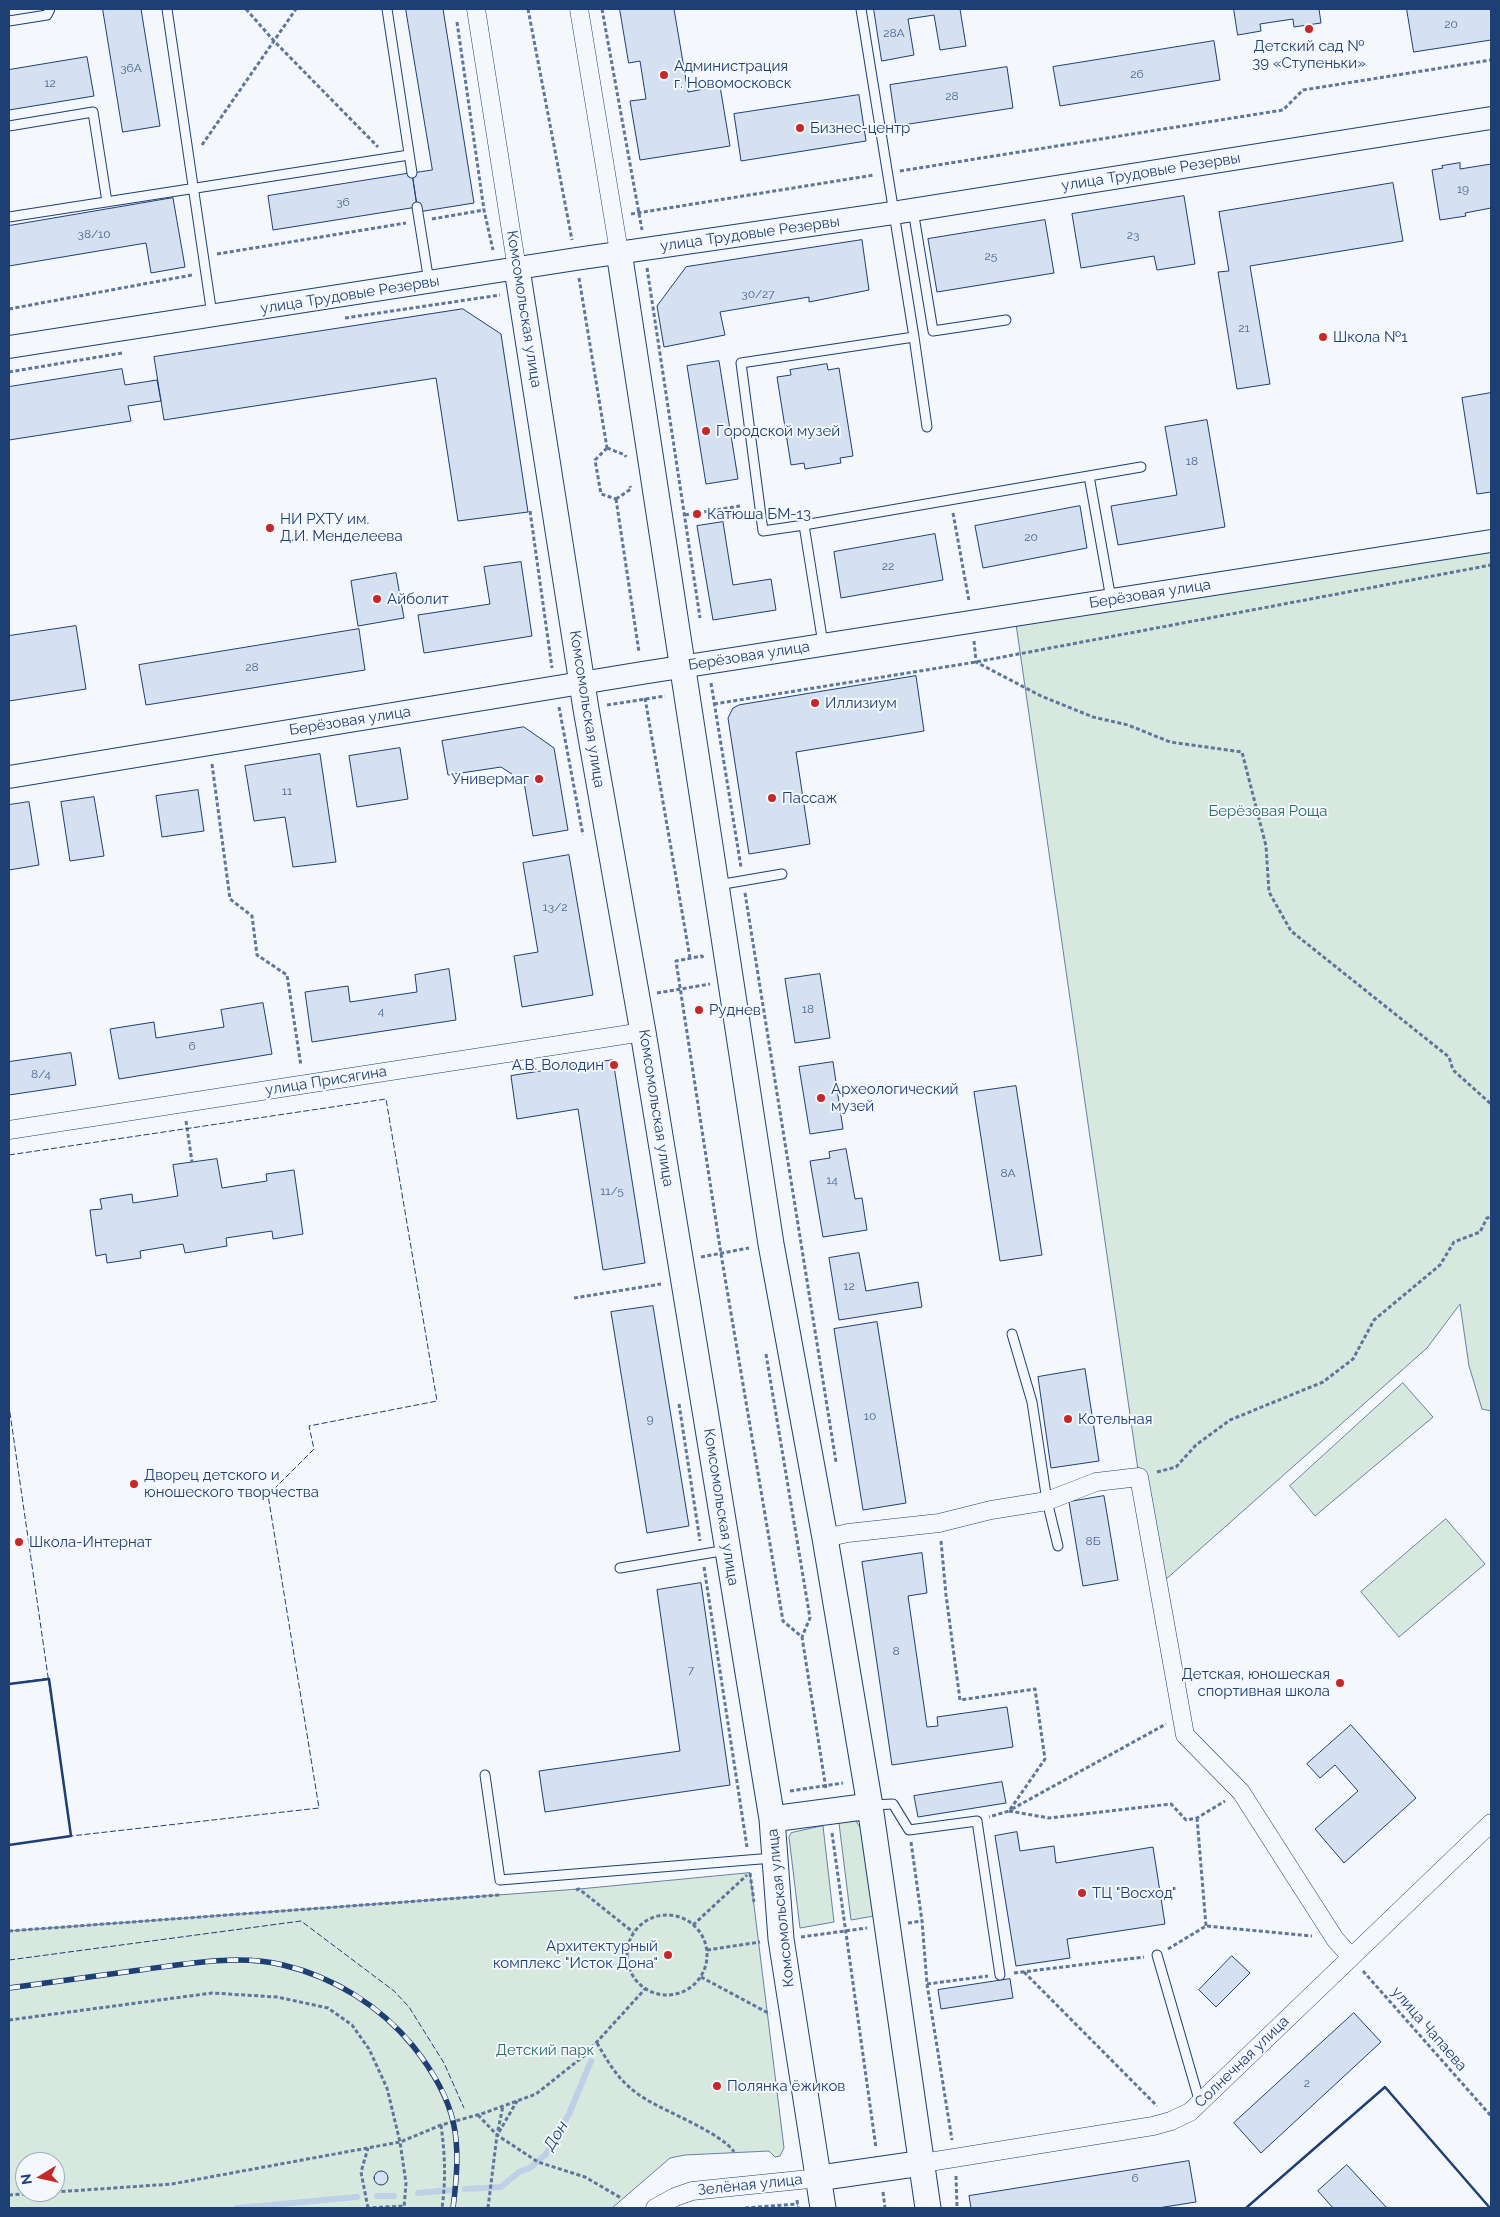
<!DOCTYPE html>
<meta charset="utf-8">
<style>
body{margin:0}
#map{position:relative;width:1500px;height:2217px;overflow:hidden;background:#f4f7fb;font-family:Raleway,sans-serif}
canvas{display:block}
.frame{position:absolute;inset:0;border:10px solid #1d3f73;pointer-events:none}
.north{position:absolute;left:15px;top:2152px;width:50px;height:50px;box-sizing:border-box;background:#f4f7fb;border:1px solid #9eadc5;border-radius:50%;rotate:261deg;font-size:14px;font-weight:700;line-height:20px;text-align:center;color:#1d3f73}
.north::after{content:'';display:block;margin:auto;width:18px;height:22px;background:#c62828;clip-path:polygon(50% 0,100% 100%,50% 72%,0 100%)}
</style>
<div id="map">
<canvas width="1500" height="2217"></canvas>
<div class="frame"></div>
<div class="north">N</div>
</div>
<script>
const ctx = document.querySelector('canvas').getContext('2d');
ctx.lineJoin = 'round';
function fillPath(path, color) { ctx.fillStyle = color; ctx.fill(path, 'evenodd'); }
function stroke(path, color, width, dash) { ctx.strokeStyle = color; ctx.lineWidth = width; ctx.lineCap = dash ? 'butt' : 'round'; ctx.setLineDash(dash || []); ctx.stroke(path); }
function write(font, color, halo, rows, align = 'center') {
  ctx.font = font + ' Raleway,sans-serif'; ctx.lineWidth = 4; ctx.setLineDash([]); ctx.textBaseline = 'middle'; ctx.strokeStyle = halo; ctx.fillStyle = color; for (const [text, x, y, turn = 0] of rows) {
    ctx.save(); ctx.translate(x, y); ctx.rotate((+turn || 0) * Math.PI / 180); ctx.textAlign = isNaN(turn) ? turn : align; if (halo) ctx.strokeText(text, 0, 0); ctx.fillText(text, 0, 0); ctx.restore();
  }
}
const green = new Path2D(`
 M1491,547V1411L1482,1409L1469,1366L1460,1304L1427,1348L1164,1581L1139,1477L1016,624Z
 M1403,1383L1433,1417L1315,1516L1290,1486Z
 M1446,1519L1485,1564L1399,1637L1361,1592Z
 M856,1821L863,1832L874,1916L851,1920L839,1823Z
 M823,1826L834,1922L800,1928L789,1837L791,1833Z
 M750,1873L784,2148L780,2156L775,2157L769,2151L685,2155L670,2158L612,2208H9V1931L579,1889ZM25,2162H55V2192H25Z`);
fillPath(green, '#d7e8df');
stroke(green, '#687fa3', 1);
stroke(new Path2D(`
 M465,2189L501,2187L519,2172L530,2168L546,2154L569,2114L591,2061
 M418,2193L451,2190
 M377,2196H394
 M237,2208L357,2197`), '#bed0e5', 6);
const building = new Path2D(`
 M103,9H141L160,126L123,132Z
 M406,9H443L474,203L418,212L412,173L432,170Z
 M620,9H674L688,92L720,86L730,146L640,160L630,101L646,99L640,61L629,63Z
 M874,9H960L966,46L940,50L934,15L908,19L914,55L882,61Z
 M1234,9H1319L1321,23L1294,27L1293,19L1260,24L1261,31L1238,35Z
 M1407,9H1491V40L1414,52Z
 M1214,41L1220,80L1060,106L1053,67Z
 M87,57L94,96L9,110V70Z
 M1007,67L1013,108L896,126L890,85Z
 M859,95L866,141L741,161L734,114Z
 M1460,163V169L1491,164V208L1465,213L1466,216L1440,220L1432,170L1443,168L1442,166Z
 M412,173L417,207L273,230L268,196Z
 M1393,183L1403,241L1250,266L1270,384L1237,389L1218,272L1229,271L1219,212Z
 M1184,196L1195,264L1157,270L1154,256L1081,268L1072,214Z
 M173,198L185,267L151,273L146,243L9,266V226Z
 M1045,220L1054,273L937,292L928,239Z
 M862,240L869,290L809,302V297L720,312L725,335L664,347L657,306L686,267Z
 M463,309L501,334L528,512L458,521L436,378L164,420L154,357Z
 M719,361L738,479L706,484L687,366Z
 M827,364L828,370L839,368L853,456L840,458L841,463L805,469L804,463L791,465L777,377L791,375L790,370Z
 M122,369L125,385L157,380L161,401L128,406L131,421L9,440V387Z
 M1491,393V492L1477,494L1462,398Z
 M1207,420L1225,527L1118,545L1111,506L1177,495L1165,427Z
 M1080,506L1087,548L983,568L975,526Z
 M723,522L733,585L771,579L776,610L713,620L697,526Z
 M935,534L943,580L841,598L834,552Z
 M521,562L532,636L424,653L418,615L490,604L484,567Z
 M396,573L404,618L358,626L351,581Z
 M76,626L86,689L9,701V636Z
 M359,629L365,670L146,705L139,665Z
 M916,676L924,731L796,752L810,844L749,854L728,718L733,708L739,705Z
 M524,727L554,748L568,830L533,836L524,782L501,767L448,775L442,741Z
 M400,748L408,799L357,807L349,756Z
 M320,754L336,862L293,867L285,817L254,821L245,766Z
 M198,790L204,831L162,837L156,796Z
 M94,797L104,856L70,861L61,802Z
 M29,802L39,865L9,870V805Z
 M569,855L593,995L522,1007L514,956L538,952L523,863Z
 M449,969L456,1020L312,1042L305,992L348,986L350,1002L417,992L415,975Z
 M820,974L830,1038L795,1043L785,979Z
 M263,1003L272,1054L119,1079L110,1029L154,1022L156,1038L224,1027L221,1010Z
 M71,1053L76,1085L9,1095V1062Z
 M613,1060L645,1263L603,1270L578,1109L517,1119L511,1076Z
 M833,1062L843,1129L810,1134L799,1067Z
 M1016,1086L1042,1255L1000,1261L974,1092Z
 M846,1149L855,1199L862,1198L867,1230L823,1237L810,1161L830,1158L829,1152Z
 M217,1159L222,1188L267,1181L266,1174L294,1170L303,1234L273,1239L272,1231L226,1238L227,1246L185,1253L183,1244L140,1251L141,1258L107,1263L106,1254L96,1256L90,1210L102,1209L100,1199L132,1194L133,1203L178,1196L173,1165Z
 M859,1253L866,1291L918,1282L922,1307L839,1320L829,1258Z
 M653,1306L689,1526L647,1533L611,1312Z
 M877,1322L906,1503L863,1510L834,1329Z
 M1085,1369L1099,1461L1051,1468L1038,1377Z
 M1104,1496L1118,1580L1083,1586L1069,1502Z
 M922,1553L927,1593L908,1596L927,1727L938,1726L937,1717L1007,1707L1013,1747L892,1765L862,1562Z
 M701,1583L730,1785L545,1812L539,1771L680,1751L657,1590Z
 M1351,1725L1416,1798L1344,1863L1315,1829L1358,1791L1335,1765L1320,1778L1307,1764Z
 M1002,1782L1006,1803L918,1817L914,1796Z
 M1017,1832L1020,1851L1054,1846L1056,1863L1153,1847L1165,1924L1067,1939L1070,1958L1016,1966L995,1836Z
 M1232,1956L1250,1973L1216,2007L1199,1990Z
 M1010,1979L1013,1998L941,2009L938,1990Z
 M1354,2013L1381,2042L1261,2153L1234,2123Z
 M1189,2161L1196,2202L1158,2208H971L969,2196Z
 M1347,2165L1387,2208H1333L1318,2191Z
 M374 2178a7 7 0 1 1 14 0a7 7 0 1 1-14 0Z`);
fillPath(building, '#d5e0f0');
stroke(building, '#1d3f73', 1);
const service = new Path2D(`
 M167,9L212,315
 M387,9L412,173
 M9,21L47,15L50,9
 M9,126L93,112L107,202
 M417,207L429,282
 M913,210L933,331L1006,320
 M9,217L409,155
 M914,337L927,427
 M1089,476L1111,599
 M804,525L1141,467
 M823,644L804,525L763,531L741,363L914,337L861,9
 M718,885L782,874
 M1012,1334L1032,1402L1047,1501L1058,1546
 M620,1568L727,1550
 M485,1775L500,1880L773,1858
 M872,1805L893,1804L909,1830L977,1821L1000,1975
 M1157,1955L1200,2103`);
const minor = new Path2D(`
 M476,9L517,269
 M579,9L619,252
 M9,1130L643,1032
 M825,1538L848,1533L939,1523L991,1510L1047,1501L1096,1482L1139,1477L1185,1735L1241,1792L1335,1939L1351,1957
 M923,2163L1153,2126L1171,2121L1190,2112L1491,1823
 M655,2208L675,2197L692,2191L819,2178`);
const tertiary = new Path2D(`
 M9,347L576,259L893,213L1491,118
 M9,777L642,673L1491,541`);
const secondary = new Path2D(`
 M619,252L771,1244L825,1538L870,1806L928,2208
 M517,269L586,709L643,1032L772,1819L781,1939L823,2208
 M772,1819L870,1806
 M819,2178L923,2163`);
stroke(service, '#1d3f73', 11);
stroke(minor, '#1d3f73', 19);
stroke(tertiary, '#1d3f73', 24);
stroke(secondary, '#1d3f73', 27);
stroke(new Path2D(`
 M246,9L274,41L378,147
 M528,9L572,240
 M602,9L642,230
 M457,22L484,210L493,250
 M202,145L296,9
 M900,171L1283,110L1303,90L1491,60
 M631,214L874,175
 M432,219L484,210
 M217,254L406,223
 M647,268L700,618
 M579,278L607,448
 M9,309L192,275
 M345,318L500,295
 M9,372L122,353
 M607,448L625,455L626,457
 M607,448L595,460L601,494L616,499
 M616,499L639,652
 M616,499L631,489L630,486
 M530,511L552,668
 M953,513L969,601
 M685,515L740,506
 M974,641L976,662L1041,696L1093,717L1128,725L1170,742L1242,752L1266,846L1269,892L1291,931L1449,1057L1453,1070L1491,1104
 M711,683L741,867
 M645,698L690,958
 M714,704L976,662L1491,565
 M607,705L665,696
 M559,707L583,835
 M212,764L230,899L252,916L257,955L287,975L301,1066
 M745,893L836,1462
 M703,958L702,956L676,961L721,1254L783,1621L802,1637L826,1789
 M657,993L710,984
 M186,1121L192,1162
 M701,1257L749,1248
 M574,1298L661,1284
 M766,1354L810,1618L802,1637
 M679,1404L700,1541
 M1157,1472L1176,1467L1196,1445L1230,1420L1323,1382L1353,1359L1374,1320L1440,1265L1454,1242L1480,1232L1487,1218L1491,1217
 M941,1541L946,1595L960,1700L1035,1689L1045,1759L1009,1811L989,1817
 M704,1567L747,1847
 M790,1791L843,1783
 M1012,1809L1166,1724
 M1009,1811L1049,1818L1171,1804L1186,1820L1197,1818L1225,1801
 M1197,1818L1206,1926
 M832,1833L876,2148
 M911,1842L922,1921L927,1984L952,2140
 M750,1873L754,1902
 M576,1890L579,1889L633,1932
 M627 1955a40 40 0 1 1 80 0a40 40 0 1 1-80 0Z
 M908,1923L922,1921
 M693,1925L747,1875
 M9,1931L500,1895
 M801,1937L867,1928
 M1168,1949L1206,1926L1312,1936
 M707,1950L760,1942
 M1363,1971L1491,2116
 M1024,1972L1157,2106
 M1014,1973L1144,1957
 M701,1977L770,2014
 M927,1984L988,1976
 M9,2020L212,1993L277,1997L328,2008L352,2025L369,2049L387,2088L400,2142L406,2183L404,2208
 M597,2043C612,2069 621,2084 647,2100C667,2112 723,2134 734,2152
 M478,2115L497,2135L538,2162L585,2177L621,2198
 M441,2125C445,2154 446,2180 442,2208
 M499,2132L517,2101
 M956,2176L957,2208
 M55,2192L172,2184L400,2142L441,2125L484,2113L536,2094L585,2055L645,1989
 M883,2192L885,2208
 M9,2195L54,2192
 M797,2200L798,2208
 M366,2208L405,2206
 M368,2208L361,2172L368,2148
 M488,2208L497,2135L503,2106
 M745,2208L798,2204`), '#5e769c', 3, [4, 2.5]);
stroke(service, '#f4f7fb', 9);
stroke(minor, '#f4f7fb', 18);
stroke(tertiary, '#f4f7fb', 22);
stroke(secondary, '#f4f7fb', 25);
const rail = new Path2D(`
 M9,1988C53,1982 96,1976 140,1970C186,1964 238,1954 283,1965C334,1977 380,2006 413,2046C458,2103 462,2138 453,2208`);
stroke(rail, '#1d3f73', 5.5);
stroke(rail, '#f4f7fb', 4, [11]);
stroke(new Path2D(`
 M9,1155L386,1099L437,1401L309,1426L314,1449L268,1495L319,1808L71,1836L9,1406
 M9,1684L49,1678
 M9,1960L301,1921L394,1991L409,2007L444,2063L464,2108`), '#1d3f73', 1, [6, 2.5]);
stroke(new Path2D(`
 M9,1684L49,1679L71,1836L9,1845
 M1246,2208L1385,2087L1490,2208`), '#1d3f73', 2.5);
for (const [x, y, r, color] of [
 [1309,29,5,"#c62828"],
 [664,75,5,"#c62828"],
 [800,128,5,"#c62828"],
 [1323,337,5,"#c62828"],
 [706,431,5,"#c62828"],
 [697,514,5,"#c62828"],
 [270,528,5,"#c62828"],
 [377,599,5,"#c62828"],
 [815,703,5,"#c62828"],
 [539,779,5,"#c62828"],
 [772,798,5,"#c62828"],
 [699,1010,5,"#c62828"],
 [614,1065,5,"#c62828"],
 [821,1098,5,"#c62828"],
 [1068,1419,5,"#c62828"],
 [134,1484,5,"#c62828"],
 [19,1542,5,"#c62828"],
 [1340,1683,5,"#c62828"],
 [1082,1893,5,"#c62828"],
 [668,1955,5,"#c62828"],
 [717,2086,5,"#c62828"]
]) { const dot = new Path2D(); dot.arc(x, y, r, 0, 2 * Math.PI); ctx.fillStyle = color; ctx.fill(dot); stroke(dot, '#f4f7fb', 2); }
write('12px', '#4b6792', null, [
 ["20",1451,24],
 ["28А",894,33],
 ["36А",131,68],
 ["26",1137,74],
 ["12",50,83],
 ["28",952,96],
 ["19",1463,189],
 ["36",343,202],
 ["38/10",94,234],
 ["23",1133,235],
 ["25",991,256],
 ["30/27",758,294],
 ["21",1244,328],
 ["18",1192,461],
 ["20",1031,537],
 ["22",888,566],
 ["28",252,667],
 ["11",287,791],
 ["13/2",555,907],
 ["18",808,1009],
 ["4",381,1011],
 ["6",192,1046],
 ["8/4",41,1074],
 ["8А",1008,1173],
 ["14",832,1180],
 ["11/5",612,1191],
 ["12",849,1286],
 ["10",870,1416],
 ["9",650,1419],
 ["8Б",1093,1541],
 ["8",896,1651],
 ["7",691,1670],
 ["2",1307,2083],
 ["6",1135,2178]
]);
write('15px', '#1d3f73', '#f4f7fb', [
 ["Детский сад №",1309,46,"center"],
 ["39 «Ступеньки»",1309,63,"center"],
 ["Администрация",674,66],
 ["г. Новомосковск",674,83],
 ["Бизнес-центр",810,128],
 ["Школа №1",1333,337],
 ["Городской музей",716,431],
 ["Катюша БМ-13",707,514],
 ["НИ РХТУ им.",280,519],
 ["Д.И. Менделеева",280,536],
 ["Айболит",387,599],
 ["Иллизиум",825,703],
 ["Универмаг",529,779,"right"],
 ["Пассаж",782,798],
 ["Руднев",709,1010],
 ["А.В. Володин",604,1065,"right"],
 ["Археологический",831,1089],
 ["музей",831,1106],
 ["Котельная",1078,1419],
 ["Дворец детского и",144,1475],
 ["юношеского творчества",144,1492],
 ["Школа-Интернат",29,1542],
 ["Детская, юношеская",1330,1674,"right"],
 ["спортивная школа",1330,1691,"right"],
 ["ТЦ \"Восход\"",1092,1893],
 ["Архитектурный",658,1946,"right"],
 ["комплекс \"Исток Дона\"",658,1963,"right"],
 ["Полянка ёжиков",727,2086]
], 'left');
write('15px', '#1d3f73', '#f4f7fb', [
 ["улица Трудовые Резервы",1151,172,-9],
 ["улица Трудовые Резервы",750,234,-8],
 ["улица Трудовые Резервы",350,295,-9],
 ["Комсомольская улица",524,309,81],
 ["Берёзовая улица",1150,594,-9],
 ["Берёзовая улица",749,656,-9],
 ["Комсомольская улица",587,709,81],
 ["Берёзовая улица",350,721,-9],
 ["улица Присягина",326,1081,-9],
 ["Комсомольская улица",656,1108,81],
 ["Комсомольская улица",721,1507,81],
 ["Комсомольская улица",781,1908,-96],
 ["улица Чапаева",1429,2029,49],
 ["Солнечная улица",1242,2062,-44],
 ["Зелёная улица",750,2185,-6]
]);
write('15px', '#2c6c60', '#f4f7fb', [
 ["Берёзовая Роща",1268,811],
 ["Детский парк",545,2050]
]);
write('italic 16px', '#1d3f73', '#f4f7fb', [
 ["Дон",556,2136,-59]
]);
</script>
